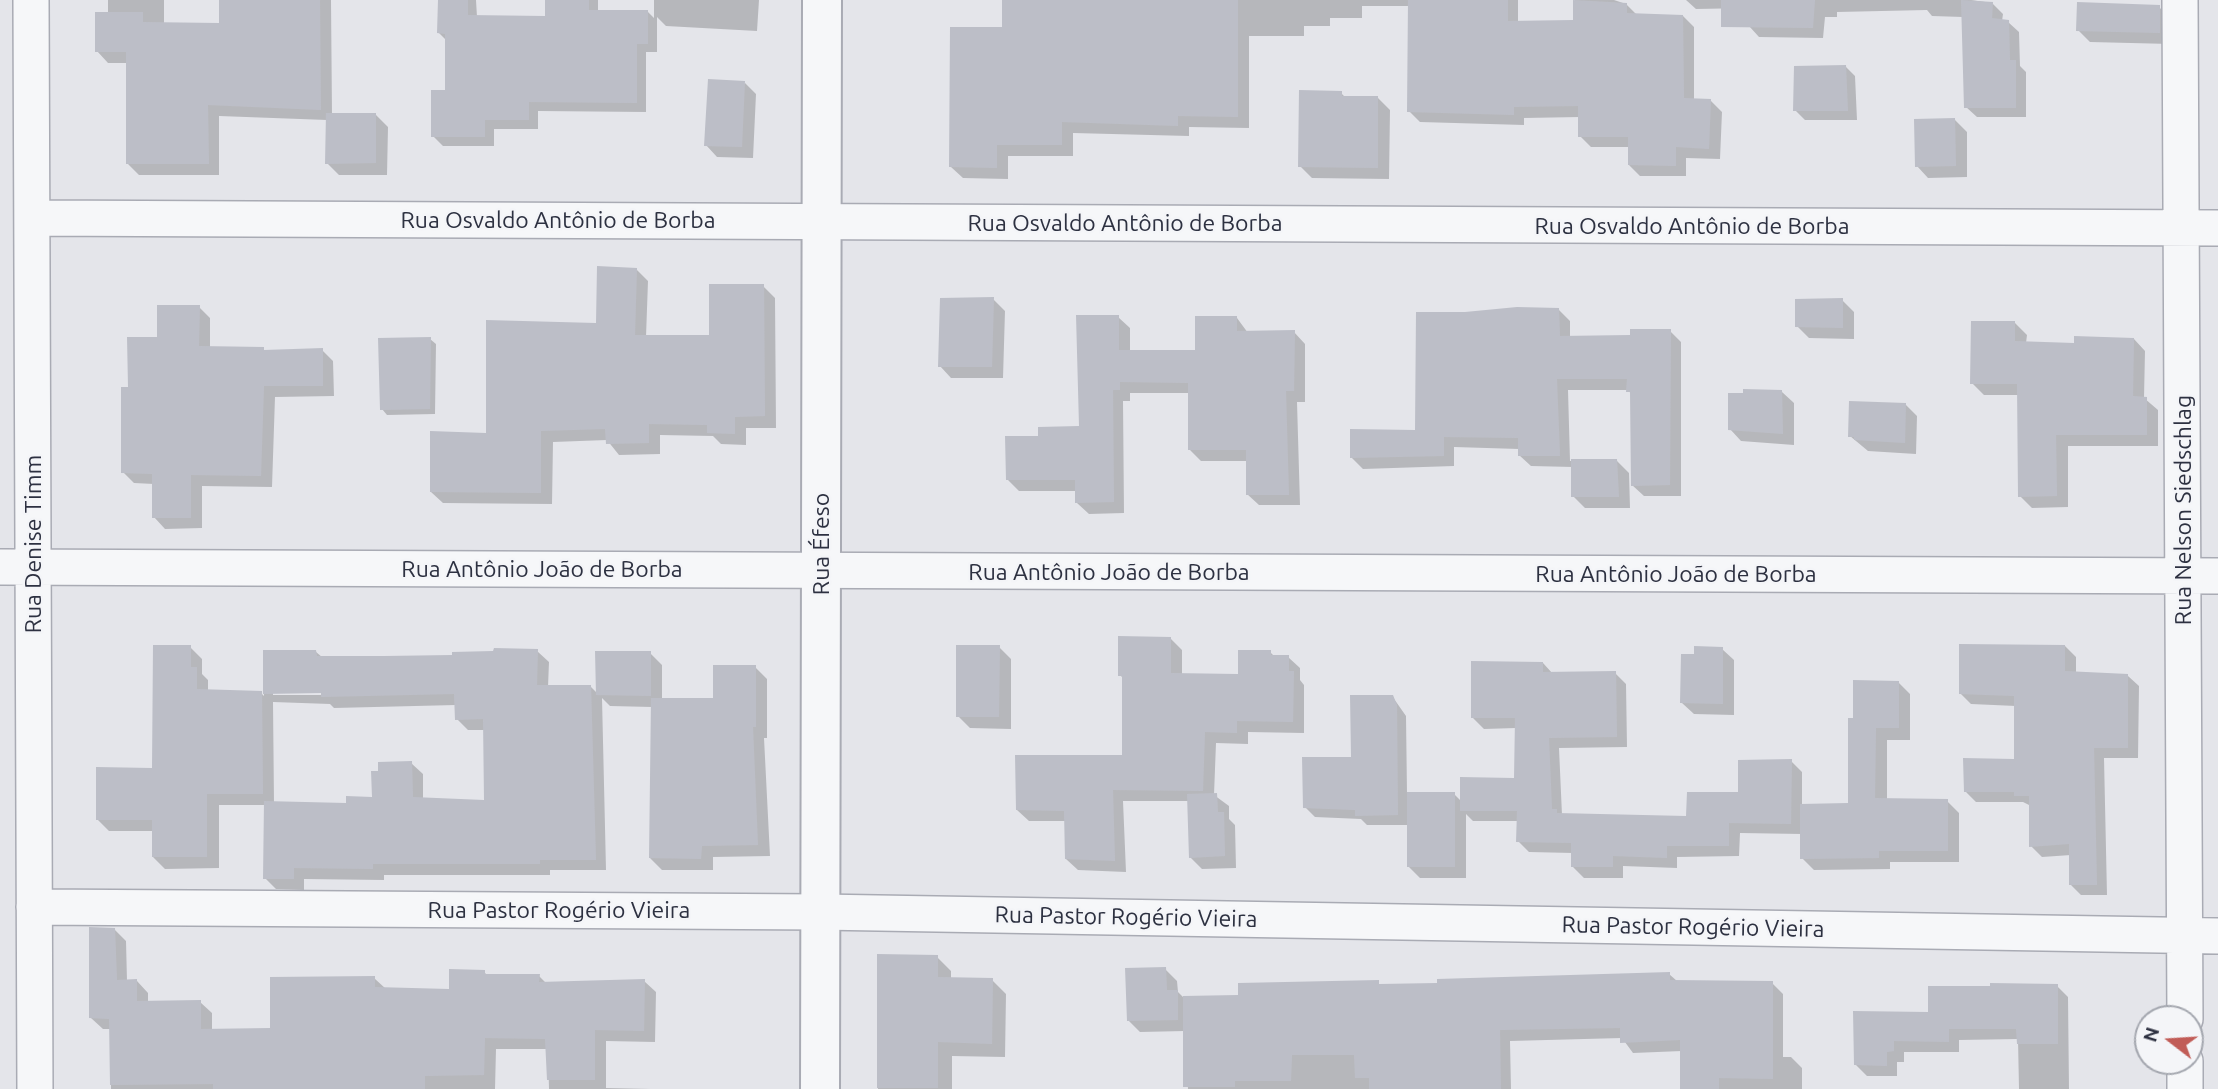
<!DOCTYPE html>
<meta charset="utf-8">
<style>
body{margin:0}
#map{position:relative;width:2218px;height:1089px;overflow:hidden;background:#e4e5ea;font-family:Ubuntu,sans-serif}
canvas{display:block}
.north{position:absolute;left:2134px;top:1005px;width:70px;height:70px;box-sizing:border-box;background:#f4f5f8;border:2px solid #a4a7af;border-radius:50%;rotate:287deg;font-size:19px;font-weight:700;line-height:28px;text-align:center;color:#2d3141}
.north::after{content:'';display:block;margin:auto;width:24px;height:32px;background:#c15c57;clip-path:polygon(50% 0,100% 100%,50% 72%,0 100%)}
</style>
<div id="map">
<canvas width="2218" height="1089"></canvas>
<div class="north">N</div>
</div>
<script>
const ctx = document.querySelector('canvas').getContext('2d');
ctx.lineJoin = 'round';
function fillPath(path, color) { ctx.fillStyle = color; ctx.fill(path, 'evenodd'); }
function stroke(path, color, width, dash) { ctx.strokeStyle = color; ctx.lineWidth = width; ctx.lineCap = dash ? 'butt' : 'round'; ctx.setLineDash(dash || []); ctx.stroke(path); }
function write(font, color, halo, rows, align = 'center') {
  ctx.font = font + ' Ubuntu,sans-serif'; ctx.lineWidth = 5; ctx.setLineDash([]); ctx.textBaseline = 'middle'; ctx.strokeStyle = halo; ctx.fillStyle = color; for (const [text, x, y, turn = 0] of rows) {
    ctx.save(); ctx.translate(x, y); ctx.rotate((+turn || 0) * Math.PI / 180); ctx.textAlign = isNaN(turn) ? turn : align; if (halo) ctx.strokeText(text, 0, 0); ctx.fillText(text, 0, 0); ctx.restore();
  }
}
fillPath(new Path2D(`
 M108,0H164V24L221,25V0H331L332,115H376L388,127L387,175H339L327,163V120L219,116V175H139L128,164V63H108L97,51L108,14Z
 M439,0H476L477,17L546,18L547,0H598V12H648L654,18V0H759L757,31L666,26L657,17V52H646V112L538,111V129H494V146H443L433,136L447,91V41L439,33Z
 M1004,0H1518V23L1575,22V0H1614L1626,4L1637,15L1683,16L1694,27V100L1711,101L1722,112L1720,159L1686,158V176H1640L1629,165V147H1591L1580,136V117L1524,118V125L1420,122L1409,111L1410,6H1362V18H1330V26H1304V36H1249V128L1189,127V136L1073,133V156H1008V179L963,178L951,167L1004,29Z
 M1686,0H1971L1992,3L2003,14L2002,21L2008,22L2019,32L2020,66L2026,72V117H1977L1966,107L1963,17L1932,16L1927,10L1837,12V17H1825L1823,38L1759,37L1749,26V8L1696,9Z
 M2159,7L2171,19V44L2090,42L2078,30Z
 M1846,67L1855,76L1857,120H1805L1795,110Z
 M745,83L756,94L753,158L717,157L706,145Z
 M1341,93L1346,98H1378L1390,110L1389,179L1312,178L1300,166Z
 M1955,120L1967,132V177L1928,178L1917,166Z
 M636,269L648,281L646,337H711L763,286L775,298L776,428H746V445L721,444L713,436L660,435V454L619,455L607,440L553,442L552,504L443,503L431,492L598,325Z
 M993,299L1005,311L1003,378H951L940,366Z
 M1842,300L1854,312V339L1809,338L1797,326Z
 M199,307L210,318V348L263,349L266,352L322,350L333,361L334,396L275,397L272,487L202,486V528L165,529L154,517V484L134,483L123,472L129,389L158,339Z
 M1558,309L1570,321V338L1632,337L1670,331L1681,342V496H1644L1632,485V395L1628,390H1568L1570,461H1617L1629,473L1630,508H1585L1573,496V467L1531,466L1519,455V449L1454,447V466L1363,469L1351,457L1417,432Z
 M1118,317L1130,328V352H1197L1237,318L1248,333L1294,332L1305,344V402H1297L1300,505H1259L1247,494L1248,461H1201L1190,450V393H1130V401H1123L1124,513L1089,514L1077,503V491H1019L1008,480L1040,438L1081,428Z
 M2015,323L2027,335L2026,343L2075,345L2134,339L2145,351L2144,398L2158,410V446H2068V507L2032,508L2020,496L2019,395H1984L1972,383Z
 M430,339L436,344L435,414L387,415L382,409Z
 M1782,392L1794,403V445L1741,441L1730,429L1745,395Z
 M1905,404L1917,416L1916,454L1868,451L1850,436Z
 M1171,639L1182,650V675L1240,676L1270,652L1274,656L1288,657L1300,668V680L1304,685V733L1248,732V744L1216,743L1214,795L1229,806V819L1235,825L1236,868L1202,869L1190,857L1189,801H1123L1126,872L1078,870L1066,859V821H1029L1017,810L1124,757V679L1120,675Z
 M2065,646L2076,657V673L2128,676L2139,686L2138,758H2104L2107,895H2081L2071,885V855L2042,857L2031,846V806L2023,802H1976L1966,792L2016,760V706L1971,704L1960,693Z
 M190,647L202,659V674L208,680V691L261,693L264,696V651L316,652L322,657H454L537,651L549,662L548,687L590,686L598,694L650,653L662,665V699L715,700L755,667L767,679V738H764L770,856L713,857V870H662L650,858L652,707L610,706L602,698L606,870H550V875H384V880L304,879V890L276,889L265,878V805H219V868L165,869L153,857V831H109L97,819L154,769ZM273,692H329V695H273ZM273,702L330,704L334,708L456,705L457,719L468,730H485L486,802L423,799V774L411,763L374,799L348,805L274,803Z
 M999,647L1011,659V729L970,728L958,716Z
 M1722,649L1734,660V715L1694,714L1682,703L1696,656Z
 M1543,663L1553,674L1615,673L1626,684L1627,747L1559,748L1562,815L1688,818L1739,794L1791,761L1802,772V806L1850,805L1855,720L1898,682L1910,694V740H1887V800L1947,801L1959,813V862H1890V869L1814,870L1802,858V834L1740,833L1739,856L1677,857V868L1623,866V878H1584L1573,867V853L1529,852L1518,841V821H1473L1466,814V878H1420L1408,866L1409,825H1367L1361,819L1315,817L1305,807L1353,759L1392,696L1406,716L1407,793L1454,794L1462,802L1516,780V728L1484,729L1473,718Z
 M114,929L126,941L127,981H137L148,993V1003L200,1002L212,1013V1030H272L374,978L386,989L451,990L484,972L488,976H539L546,983L644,981L656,992L655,1042L606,1041V1088L651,1089H549L548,1049H496L495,1089H111V1029H103L91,1018Z
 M879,956L937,957L951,971V979L992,980L1006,994L1005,1057L952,1056V1089H878Z
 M1165,969L1177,981L1178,992L1183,997L1240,996L1297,983L1439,985L1669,974L1677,981L1772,983L1783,994V1057H1791L1802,1068V1089H1683L1682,1051L1633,1053L1622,1038L1510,1041L1511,1089H1188L1185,1031L1140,1032L1128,1020Z
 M2057,986L2068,997L2069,1089H2019L2018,1039L1959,1040V1052H1904V1062H1897V1076H1867L1856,1065L1930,1014Z`), '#0003');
fillPath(new Path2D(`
 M219,0H320L321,110L208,105L209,164H126V52H95V12H143V22L219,23Z
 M438,0H468V15L545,16V0H589V10H648V44H637V103L529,102V120H485V137H431V90H445V34L437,33Z
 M1002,0H1238V117L1178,116V126L1062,122V145H997V168L949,167L950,27H1002Z
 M1408,0H1508V21L1573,20V0L1627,3V13L1683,15L1684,98L1711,99L1709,149L1676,147V166L1628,165V137H1578V106L1514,107V115L1407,112Z
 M1721,0H1815L1813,28L1721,27Z
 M1961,0L1993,2L1992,18L2009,20L2010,60H2016V108H1964Z
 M2077,2L2160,5V33L2076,31Z
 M1846,65L1848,111H1793L1794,66Z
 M708,79L745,81L742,147L704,146Z
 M1299,90L1342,91V96H1378V168L1298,167Z
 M326,113H376V163L325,164Z
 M1955,118L1956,166L1915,167L1914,119Z
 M597,266L637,268L635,335H709V284H764L765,416L735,417V434L707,433V425L649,424V443L606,444L605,429L541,431V493L430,492V431L486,433V320L596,323Z
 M994,297L992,367H938L940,298Z
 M1843,298V328L1795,327V299Z
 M157,305H200L199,346L264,347V350L323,348V386H264L261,476L191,475V518H152V474L121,473V387H128L127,337H157Z
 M1517,307L1559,308L1560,336L1630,335V329H1671L1670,485L1631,486L1630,392H1626L1627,379H1557L1560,456H1518V438L1444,437V456L1350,458V429L1415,430L1416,312H1465Z
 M1076,315H1119V350H1195V316H1237V331L1295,330L1294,391H1286L1289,495H1246V450H1188V383L1120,382V390H1113L1114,502L1075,503V480H1006L1005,436H1038V427L1079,426Z
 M1971,321H2015V341L2074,343V336L2134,338L2133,396L2147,397V435H2056L2057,496L2018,497L2017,384H1970Z
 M431,337L430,409L380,410L378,338Z
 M1743,389L1782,390L1783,434L1728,430V393H1743Z
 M1849,401L1906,403L1905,443L1854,440V437H1848Z
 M1571,459H1617L1619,497H1571Z
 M1118,636L1171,637V673L1238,674V650H1271V655H1289V671H1294L1293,722L1237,721V733L1205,732L1203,791L1113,790L1115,861L1065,859L1064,811L1016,810L1015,755H1122V676H1118Z
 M1959,644L2065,645V671L2128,674V748H2094L2097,885H2069V844L2029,847V796H2014V792H1964L1963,758L2014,759V696L1959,694Z
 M153,645H191V667H197V689L262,691L263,794H207V857H152V820H96V767L152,768Z
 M956,645H1000L999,717H956Z
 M1694,646L1723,647V704L1680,703L1681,654H1694Z
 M494,648L538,649L537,685H591L596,860H540V864H373V869L294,868V879H263L264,801L346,803V796L372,797L371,771H378V762L412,761L413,797L484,800L483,719L455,720L454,694L321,697V693L263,694V650H316L317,656H384L452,655V652L493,651Z
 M595,651H651V696L596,695Z
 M1471,661L1543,662V672L1616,671L1617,737L1549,738L1552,809H1557V813L1686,816L1687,792H1738V760L1792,759L1791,824L1729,823V846H1667V858L1613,856V867H1571V843L1516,842L1517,811H1460V777L1514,778L1515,718H1471Z
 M713,665H756V727H753L758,845L702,846L701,859L649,858L651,698H713Z
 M1853,680L1899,681V728H1876L1875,798L1948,799V851H1879V858L1800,859V804L1848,803V718H1853Z
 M1350,695H1393L1397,705L1398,815L1355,816V810L1303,808L1302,757H1351Z
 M1407,792H1455V867H1407Z
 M1217,793L1218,812H1224L1225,856L1189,858L1187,794Z
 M89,927L115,928L117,980L137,979V1001L201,1000V1029L270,1028V977L375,976V987L449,989V969L485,970V974H540L539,982L645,979L644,1031L595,1030V1080H547L545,1039L485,1038L484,1075L425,1076V1089H213V1084L110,1085L109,1019L89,1018Z
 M877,954L938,955V977L993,978L992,1044L938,1042V1088H877Z
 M1166,967L1167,990H1178V1020L1127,1021L1125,968Z
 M1670,972V980L1773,981V1079L1719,1078V1089H1680V1040L1620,1043V1028L1500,1030L1501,1089H1369V1078H1355L1354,1055H1292L1291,1081H1235V1087H1183V996L1238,995V983L1379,980V984L1437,983V979Z
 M1990,983L2058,984V1044H2017L2016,1029H1949V1042L1894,1041V1051L1887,1052V1066L1854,1065L1853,1011L1928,1012V986H1990Z`), '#bcbec7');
const minor = new Path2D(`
 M31,0L35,1089
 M2180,0L2185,1019
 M32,218L2218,228
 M0,567L2218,576
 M34,907L820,912L2218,936
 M2185,1061V1089`);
const tertiary = new Path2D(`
 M820,1089L822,0`);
stroke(minor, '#a9abb4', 38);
stroke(tertiary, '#a9abb4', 42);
stroke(minor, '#f6f7f9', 35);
stroke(tertiary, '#f6f7f9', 38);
write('23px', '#2d3141', '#f4f5f8', [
 ["Rua Osvaldo Antônio de Borba",558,220],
 ["Rua Osvaldo Antônio de Borba",1125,223],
 ["Rua Osvaldo Antônio de Borba",1692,226],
 ["Rua Nelson Siedschlag",2183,510,-90],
 ["Rua Denise Timm",33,544,-90],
 ["Rua Éfeso",821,544,-90],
 ["Rua Antônio João de Borba",542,569],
 ["Rua Antônio João de Borba",1109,572],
 ["Rua Antônio João de Borba",1676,574],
 ["Rua Pastor Rogério Vieira",559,910],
 ["Rua Pastor Rogério Vieira",1126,917,1],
 ["Rua Pastor Rogério Vieira",1693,927,1]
]);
</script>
